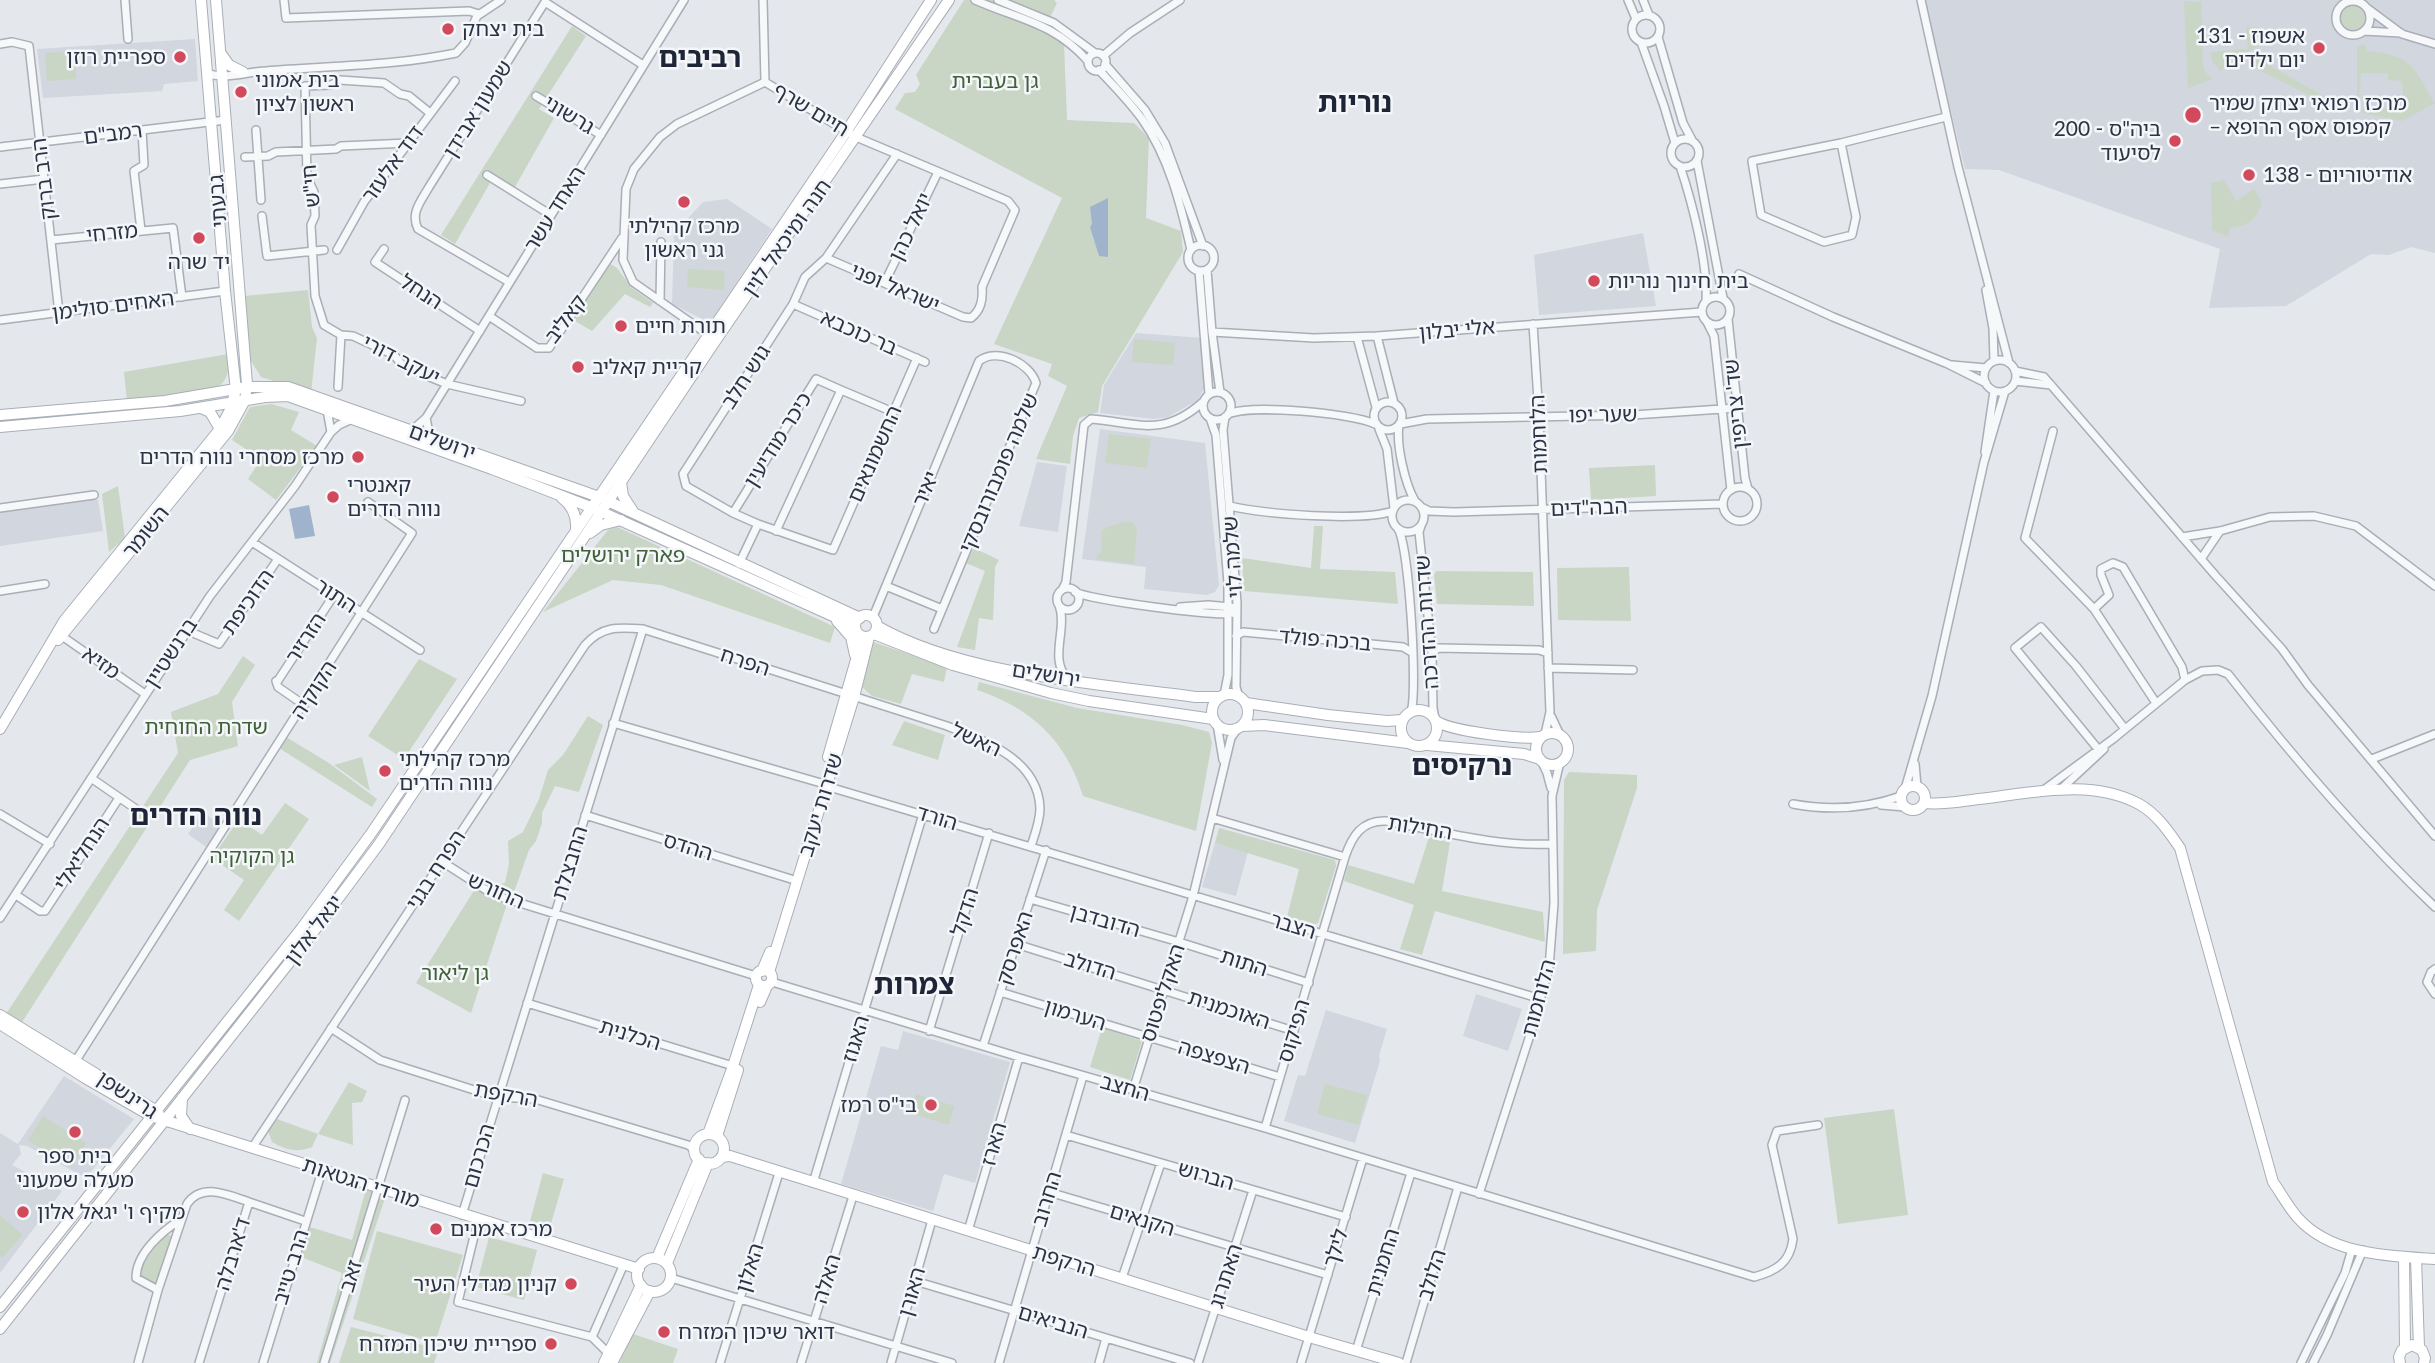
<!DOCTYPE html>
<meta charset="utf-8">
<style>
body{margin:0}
canvas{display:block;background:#e4e7ec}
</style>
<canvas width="2435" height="1363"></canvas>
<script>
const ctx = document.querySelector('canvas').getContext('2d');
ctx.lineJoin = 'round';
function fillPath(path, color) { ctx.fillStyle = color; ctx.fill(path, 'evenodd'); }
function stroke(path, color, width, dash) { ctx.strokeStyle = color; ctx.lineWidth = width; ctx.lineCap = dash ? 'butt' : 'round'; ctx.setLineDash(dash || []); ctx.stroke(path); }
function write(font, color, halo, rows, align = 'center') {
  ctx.font = font + ' Lato,"Noto Sans Hebrew",sans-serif'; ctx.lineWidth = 5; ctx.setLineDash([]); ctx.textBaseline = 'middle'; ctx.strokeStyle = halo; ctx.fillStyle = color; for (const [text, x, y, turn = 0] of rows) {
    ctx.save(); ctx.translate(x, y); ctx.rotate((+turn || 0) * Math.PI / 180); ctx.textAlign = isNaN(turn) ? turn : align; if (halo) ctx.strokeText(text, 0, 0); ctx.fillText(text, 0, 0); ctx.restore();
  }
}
fillPath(new Path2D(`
 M1924,0H2435V253L2411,247L2389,255L2371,254L2286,306L2209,308L2220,249L1999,170L1965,169Z
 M195,39L198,81L164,84L162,91L43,98L37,49Z
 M727,199L772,229L710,323L672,304L674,233L703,202Z
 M1643,233L1656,306L1539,315L1534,255Z
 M1136,333L1203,338L1207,383L1198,400L1168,417L1154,419L1100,413L1104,385Z
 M1100,429L1205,443L1219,585L1215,592L1207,595L1144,589L1146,567L1082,559Z
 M1037,462L1067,466L1058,532L1019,526Z
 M92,499L98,500L103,531L0,546V512Z
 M203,812L222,826L206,847L188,834Z
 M1215,843L1248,852L1236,896L1202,887Z
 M1476,994L1522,1009L1508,1051L1463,1036Z
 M1326,1010L1387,1029L1379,1056L1380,1061L1355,1143L1284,1121L1298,1075L1305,1076Z
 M903,1031L1010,1062L975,1183L944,1174L933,1211L841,1184L881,1046L898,1050Z
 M64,1076L134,1119L86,1178L27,1146L19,1145L21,1154L12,1165L62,1191L0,1273V1133L18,1144Z`), '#d2d6de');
fillPath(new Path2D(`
 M964,0H1054L1057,3L1045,28L1064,43L1067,120L1134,123L1149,138L1146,218L1181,231L1183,252L1102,386L1098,412L1079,418L1073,436L1070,464L1036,459L1067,386L1048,376L1052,364L994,344L1062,198L895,109L905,93L915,92L920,84L916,75Z
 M2184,1L2201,2L2203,60L2204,70L2212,79L2188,88Z
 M2338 19a15 15 0 1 1 30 0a15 15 0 1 1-30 0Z
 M572,26L586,36L539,109L554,118L515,187L494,176L455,244L441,235Z
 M2246,27H2259V45L2220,71L2212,61L2211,52L2248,49Z
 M2364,44L2367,51C2414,56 2411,65 2435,103L2402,121L2362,113V109L2404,108L2402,81L2388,80V73H2361L2359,102H2357V47Z
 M74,51L76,79L47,81L45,53Z
 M2258,59L2325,97L2323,102L2249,65Z
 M2224,180L2236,201L2254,189L2262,203C2256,220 2248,226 2230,228L2228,237L2212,230L2211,183Z
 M607,262L617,268L632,288L653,303L650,307L625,294L592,331L570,318Z
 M688,269L725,271L724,290L687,287Z
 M308,290L312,327L317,338L311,393L261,377L251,361L244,296Z
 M1134,339L1175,343L1173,365L1132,362Z
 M228,354C228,364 230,372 224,381C212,399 148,399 127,401L124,372Z
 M271,404L299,412L291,430L317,446L276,500L248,479L261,459L232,440L250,407Z
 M1109,434L1151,439L1147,468L1105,463Z
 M1655,465L1656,496L1591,500L1589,468Z
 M118,486L125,538L109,552L102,494Z
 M1125,522H1132L1137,528L1134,564L1095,559L1101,552L1102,531L1107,527Z
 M1314,526H1323L1320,569L1395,572L1398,604L1244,591L1242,558L1311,568Z
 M617,527L835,627L830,643L661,585L613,580L543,612L608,530Z
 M974,548L999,560L995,567L993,620L979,618L975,650L957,647L985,571L966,563Z
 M1629,567L1631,621L1558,620L1557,568Z
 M1436,571L1533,572L1534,606L1437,604L1434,575Z
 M873,642L947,667L944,682L912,674L901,704L872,696L862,687Z
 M243,656L255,665L232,702L238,746L190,760L19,1027L4,1017L178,753L171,712L218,694Z
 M419,659L457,679L404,759L368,736Z
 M979,682L1077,708L1182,725L1209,732L1212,743L1196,831L1083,796C1066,740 1031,708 977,690Z
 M588,716L603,725L579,792L555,786L542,813V823L536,841L529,850L513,895L493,891L495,885L505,883L509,864L508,841L523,832L539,799L548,770L563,755Z
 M904,721L945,735L938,760L892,745Z
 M286,737L329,763L377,799L372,807L279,748Z
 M362,757L370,791L334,765Z
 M1569,772L1637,775V788L1597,910L1596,951L1563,954L1564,780Z
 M285,803L309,819L239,921L224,910L244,880L212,858L239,819L262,835Z
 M1219,828L1335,860L1336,866L1318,923L1315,924L1287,917L1299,869L1215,843Z
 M1429,837L1450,842L1442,891L1543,912L1545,942L1435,911L1422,955L1400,949L1414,905L1344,881L1348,865L1414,884Z
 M475,889L508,901L471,1013L416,983Z
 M1102,1028L1142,1041L1130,1080L1090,1067Z
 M349,1082L367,1091L362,1102L352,1103L353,1145L318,1134L312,1147C296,1153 286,1150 272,1142L268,1131L277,1119L318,1134Z
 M1325,1084L1367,1095L1359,1125L1317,1114Z
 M916,1094L954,1106L949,1125L910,1113Z
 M1894,1109L1908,1215L1838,1224L1824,1118Z
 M43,1116L86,1143L71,1167L28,1140Z
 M543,1173L564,1179L550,1227L530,1221Z
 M366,1189L386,1195L330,1363H317L342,1273L301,1257L310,1227L352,1240Z
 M0,1215L23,1235L2,1258L0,1256Z
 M377,1231L463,1255L435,1343L353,1319Z
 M165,1234L172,1236L156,1285L141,1277L139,1269Z
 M489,1237L537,1250L524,1300L476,1287Z
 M351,1327L439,1349L434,1363H339Z
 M633,1334L678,1349L673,1363H619Z`), '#c9d6c5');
fillPath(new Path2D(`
 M1108,198V257L1099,256L1090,227L1092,224L1090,207Z
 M309,505L315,536L295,539L289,509Z`), '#9fb4cc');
const street = new Path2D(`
 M125,0L128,39
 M284,0L286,18L469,11L479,14
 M763,0L765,82
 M975,0C1020,20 1053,22 1088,61
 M998,0L1054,23L1095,53
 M1628,0L1636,19
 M1643,0L1649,15
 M1921,0L1958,167L2009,363
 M2336 18a17 17 0 1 1 34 0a17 17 0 1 1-34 0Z
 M2367,8L2402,34L2435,44
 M1632 29a14 14 0 1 1 28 0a14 14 0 1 1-28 0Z
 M2364,31L2401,33
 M1658,37L1683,123L1692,140
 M1641,42L1664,106L1675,143
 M0,44L12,42L29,46L59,313
 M1088 62a9 9 0 1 1 18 0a9 9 0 1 1-18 0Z
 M1103,56L1130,33L1180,0
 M1105,64L1145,110L1165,143L1203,246
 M1099,70C1114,86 1129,101 1142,119C1169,157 1181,206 1191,250
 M208,74C229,79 245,72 266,71C329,66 394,66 456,53L465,43L477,16L501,0
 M765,82L856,137L1008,201L1015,210L982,287C983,300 981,310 971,318L963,317L826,258
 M536,96L601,135
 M430,113L409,96L400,94L384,83L340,80L331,85L305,86L307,177L314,192L315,216L311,225L315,296L324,325L341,335L353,336L394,355L403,366L447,384L521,401
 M256,130L261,200
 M1671 153a14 14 0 1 1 28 0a14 14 0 1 1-28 0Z
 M1841,143L1856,217L1852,235L1824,242L1761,215L1752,161L1841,143L1946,117
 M0,147L226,120
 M897,154L826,258L805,277L793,304L683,474L686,486L733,513L758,524L833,550L917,358
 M245,157L268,156L276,152L336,149L341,146L408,143
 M1697,161L1723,298
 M1680,166C1692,202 1708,263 1706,301
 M487,175L551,215
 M0,184L44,179
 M262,216L267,256L324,250
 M141,230L134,171L144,165L142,130
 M51,240L173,228L182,297
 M1188 258a13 13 0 1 1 26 0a13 13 0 1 1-26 0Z
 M384,249L375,262L480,331
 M337,250L364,202L455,81
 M1207,270L1212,332L1220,392
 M1199,271L1209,394
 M1739,274L1833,317L1948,364L1986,383
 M509,282L418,229C410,213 421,201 429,187L545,2L643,65
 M885,282L938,172
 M1986,290L1993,328L1994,361
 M1702 311a14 14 0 1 1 28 0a14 14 0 1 1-28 0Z
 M660,301L661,242
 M793,304L925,362
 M489,316L537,348H549L622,238
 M1728,319L1745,478L1748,489
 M0,320L225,291
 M1707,322L1714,336L1731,490
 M1533,324L1539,416L1550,712L1545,734
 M1212,332L1314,338L1377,336L1702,312
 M710,336L633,282L623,260L626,189L634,169L660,137L677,124L765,82
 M1377,336L1394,403
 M1357,337L1376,407
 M1984 376a16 16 0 1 1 32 0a16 16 0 1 1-32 0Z
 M1952,365L1986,368
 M2015,371L2044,377L2051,385L2215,575L2282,649L2308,685L2435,836
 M2015,381L2051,385
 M338,387L341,335
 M841,390L893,412
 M1203 406a14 14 0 1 1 28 0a14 14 0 1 1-28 0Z
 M1374 416a14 14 0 1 1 28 0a14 14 0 1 1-28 0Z
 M327,410L331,432
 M1228,414C1252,404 1351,413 1375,424
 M1225,417L1223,430L1237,603L1236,687L1239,697
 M426,418L429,433L435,438
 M1210,418L1216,435L1228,583V675L1224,695
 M1400,424L1427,419L1633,415L1737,408
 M1399,425C1396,445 1405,484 1415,501
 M1379,429L1387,449L1394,508
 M411,431L426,418L684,0
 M2053,431L2025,538L2094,609L2156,703
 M1985,452L1994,391
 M1723 504a17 17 0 1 1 34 0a17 17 0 1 1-34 0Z
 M1392 516a16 16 0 1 1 32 0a16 16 0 1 1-32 0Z
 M1230,506C1264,514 1361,522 1393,511
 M1421,507L1429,511L1454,512L1723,504
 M0,508L94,495
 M733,513L816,379L841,390L776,531
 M1421,526L1419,532L1432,653L1433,708L1435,719
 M1398,529C1409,545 1418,691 1411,712
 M2182,537L2220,531L2270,517L2314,516L2356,526L2435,586
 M252,542L420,650
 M2201,559L2220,531
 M739,564L758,524
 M886,586L942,609
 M1057 599a11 11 0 1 1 22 0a11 11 0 1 1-22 0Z
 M1062,590L1066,582L1084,425L1091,419C1140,423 1163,438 1204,401
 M0,591L45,584
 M1075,592C1092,600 1215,617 1233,613
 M1059,605C1068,629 1048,660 1068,679
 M1180,607L1208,605L1231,607
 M2094,609L2109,595L2101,575V569L2113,563L2123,567L2182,667L2185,680
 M873,617L979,361C997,347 1030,363 1036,383L934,629
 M186,630L219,644L278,559
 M59,634L145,694
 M1236,636L1243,632L1403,647L1413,653
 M1432,653L1438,648L1539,650L1548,653
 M1548,668L1633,670
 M276,681L278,687L304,705
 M277,682L334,595
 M1551,716L1560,735
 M613,723L821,783
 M1217,724L1223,760
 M2098,749L2015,648L2041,627L2076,666L2125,729
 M2372,759L2435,734
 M1541,760L1547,773L1551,788
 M1915,764L1917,786
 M91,778L136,809
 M826,786L1541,999
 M1905,789L1932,696L1984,462L2005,391
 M2045,789L2113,739L2185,680L2202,671L2218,670L2228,674C2292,756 2359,835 2435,907
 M2061,789L2104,749
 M1793,804C1831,811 1865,809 1901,796
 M1881,805L1905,807
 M0,814L50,844
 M585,815L791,879
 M1212,818L1345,857
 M441,861L494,895L756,976
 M16,895L40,911H45L119,798
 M1030,899L1179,942L1309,983
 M0,918L210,596L295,486L331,432L339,425L352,419
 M1016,944L1294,1031
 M2435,969L2431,972L2427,982L2435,994
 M772,982L1019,1057L1265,1128L1754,1277C1776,1271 1790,1263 1793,1239L1772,1145L1777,1131L1818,1125
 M1000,992L1280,1077
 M527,1003L733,1066
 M331,1028L380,1060L496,1097L535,1099L688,1145L695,1150
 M929,1031L989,833
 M983,1046L1046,850
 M73,1065L412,533L368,502
 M1133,1090L1193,896L1231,738L1238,728
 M1265,1128L1345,857C1352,836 1362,820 1386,821C1440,831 1497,847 1552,844
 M1066,1135L1346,1217
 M252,1148L585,645C602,626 618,627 643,629L947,726C985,741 1038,759 1040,808C1040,821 1035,834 1031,846
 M813,1183L923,814
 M1049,1192L1328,1275
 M1479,1194L1531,1032L1549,968L1554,903L1552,796L1560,762
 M462,1215L643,629
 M478,1220L458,1302L592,1337L609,1354
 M968,1231L1019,1057
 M671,1278L952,1363
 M1122,1278L1161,1163
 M915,1281L1190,1363
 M158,1290L136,1278C136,1254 161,1232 180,1220
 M592,1337L624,1264
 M1356,1351L1411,1173
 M138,1363L158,1290L187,1204C202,1182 228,1195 249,1202
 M199,1363L249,1202L305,1221
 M263,1363L322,1171
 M324,1363L405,1100
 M720,1363L779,1173
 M801,1363L853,1196
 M891,1363L932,1220
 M999,1363L1083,1076
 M1099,1363L1106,1338
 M1198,1363L1253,1190
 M1301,1363L1363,1158
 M1406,1363L1458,1187
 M2301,1363L2345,1273L2352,1249
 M2313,1363L2327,1335L2363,1250`);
const secondary = new Path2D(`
 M222,55L229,65L243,72
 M201,408L210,412L220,429
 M0,415L165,401L247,387H288L599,497L860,618
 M0,427L180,411L265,397L288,396L492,469L593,508L855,626
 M621,482L623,496L634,513
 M562,498C573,506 577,517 576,530
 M590,533L601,525L621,520
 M855 626a11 11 0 1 1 22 0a11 11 0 1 1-22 0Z
 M837,621L851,637L855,655
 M877,626C962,675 1100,684 1196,697H1220
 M874,634L953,665L1051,693L1089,701L1213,719
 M58,640L228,431L245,400L247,384L216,0
 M1212 712a18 18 0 1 1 36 0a18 18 0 1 1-36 0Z
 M1246,703L1328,715L1387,721L1402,720
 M1401 728a18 18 0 1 1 36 0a18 18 0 1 1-36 0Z
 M1436,721C1450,731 1522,740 1540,737
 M1242,726L1264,725L1408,743
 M0,729L64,621L220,429L230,410L236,390L225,291L201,0
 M1536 749a16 16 0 1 1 32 0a16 16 0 1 1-32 0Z
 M1427,745L1524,754L1540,759
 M828,757L858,653L861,636
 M1901 798a12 12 0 1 1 24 0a12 12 0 1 1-24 0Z
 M1925,803C1943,805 1961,801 1979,799C2031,793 2091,778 2139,804C2157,814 2169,832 2180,848L2273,1182C2281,1193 2288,1207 2298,1218C2331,1255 2388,1256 2435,1259
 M756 978a8 8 0 1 1 16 0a8 8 0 1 1-16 0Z
 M762,971L770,952
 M769,972L854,697L869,637
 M760,1002L767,986
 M0,1015L155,1110L159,1114
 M0,1024L85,1078L151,1116L639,1269
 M182,1098L181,1116L190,1129
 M708,1134L732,1069L759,985
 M694 1149a15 15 0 1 1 30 0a15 15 0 1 1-30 0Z
 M717,1136L738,1070
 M722,1157L730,1156L1309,1337L1399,1363
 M2404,1257L2405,1347
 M657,1258L699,1159
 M2416,1258L2419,1347
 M637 1275a17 17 0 1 1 34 0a17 17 0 1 1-34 0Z
 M667,1263L708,1163
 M0,1307L301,929L370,835L846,132L931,0
 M0,1329L311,935L379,844L714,343L949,0
 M604,1363L641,1285
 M612,1363L650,1291
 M2400,1363L2399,1357L2402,1350L2412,1345L2422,1350L2425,1358L2424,1363`);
stroke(street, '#a9aeb7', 10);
stroke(secondary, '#a9aeb7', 12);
stroke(street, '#f7f8fa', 7);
stroke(secondary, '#fff', 10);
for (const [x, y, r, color] of [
 [448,29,7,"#d1495b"],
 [2319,48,7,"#d1495b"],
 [180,57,7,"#d1495b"],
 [241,92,7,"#d1495b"],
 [2193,115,9,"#d1495b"],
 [2175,141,7,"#d1495b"],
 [2249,175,7,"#d1495b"],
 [684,202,7,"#d1495b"],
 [199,238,7,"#d1495b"],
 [1594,281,7,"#d1495b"],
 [621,326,7,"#d1495b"],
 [578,367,7,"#d1495b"],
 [358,457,7,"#d1495b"],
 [333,497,7,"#d1495b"],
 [385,771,7,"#d1495b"],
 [931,1105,7,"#d1495b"],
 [75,1132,7,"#d1495b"],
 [23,1212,7,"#d1495b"],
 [436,1229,7,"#d1495b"],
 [571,1284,7,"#d1495b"],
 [664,1332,7,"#d1495b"],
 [551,1344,7,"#d1495b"]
]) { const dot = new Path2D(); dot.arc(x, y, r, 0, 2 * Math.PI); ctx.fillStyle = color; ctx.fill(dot); stroke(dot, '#f4f6f9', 2.5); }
write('21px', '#2b3445', '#f4f6f9', [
 ["בית יצחק",462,29],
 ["131 - אשפוז",2305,36,"right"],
 ["יום ילדים",2305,60,"right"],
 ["ספריית רוזן",166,57,"right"],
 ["בית אמוני",255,80],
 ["ראשון לציון",255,104],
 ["מרכז רפואי יצחק שמיר",2209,103],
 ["– קמפוס אסף הרופא",2209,127],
 ["200 - ביה\"ס",2161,129,"right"],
 ["לסיעוד",2161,153,"right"],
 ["138 - אודיטוריום",2263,175],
 ["מרכז קהילתי",684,226,"center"],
 ["גני ראשון",684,250,"center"],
 ["יד שרה",199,262,"center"],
 ["בית חינוך נוריות",1608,281],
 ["תורת חיים",635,326],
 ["קריית קאליב",592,367],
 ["מרכז מסחרי נווה הדרים",344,457,"right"],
 ["קאנטרי",347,485],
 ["נווה הדרים",347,509],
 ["מרכז קהילתי",399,759],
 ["נווה הדרים",399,783],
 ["בי\"ס רמז",917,1105,"right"],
 ["בית ספר",75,1156,"center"],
 ["מעלה שמעוני",75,1180,"center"],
 ["מקיף ו' יגאל אלון",37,1212],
 ["מרכז אמנים",450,1229],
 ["קניון מגדלי העיר",557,1284,"right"],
 ["דואר שיכון המזרח",678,1332],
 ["ספריית שיכון המזרח",537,1344,"right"]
], 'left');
write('21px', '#3f6138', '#f4f6f9', [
 ["גן בעברית",995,81],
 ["פארק ירושלים",623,555],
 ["שדרת החוחית",206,727],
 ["גן הקוקיה",252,856],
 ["גן ליאור",455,973]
]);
write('21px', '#2b3445', '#f4f6f9', [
 ["שמעון אבידן",478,109,-58],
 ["חיים שרף",811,110,31],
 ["גרשוני",569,115,31],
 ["רמב\"ם",113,134,-7],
 ["דוד אלעזר",393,164,-54],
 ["הרב ברוק",44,179,-97],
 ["חי\"ש",311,186,-96],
 ["גבעתי",218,201,-94],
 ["האחד עשר",555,209,-58],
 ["יואל כהן",911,227,-64],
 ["מזרחי",112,233,-6],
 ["חנה ומיכאל לוין",787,238,-55],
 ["ישראל ופני",895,288,23],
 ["הנחל",421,292,33],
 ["האחים סולימן",113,306,-7],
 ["קאליב",566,319,-53],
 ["אלי יבלון",1457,330,-5],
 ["בר כוכבא",859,333,24],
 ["יעקב דורי",401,360,27],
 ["גוש חלב",746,377,-57],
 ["שד' צריפין",1736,404,-96],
 ["שער יפו",1603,415,-1],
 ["הלוחמות",1539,434,-92],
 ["כיכר מודיעין",778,440,-58],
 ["ירושלים",442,442,20],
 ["החשמונאים",875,454,-66],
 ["שלמה פומבורובסקי",999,473,-67],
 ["יאיר",926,489,-67],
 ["הבה\"דים",1589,508,-2],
 ["השומר",146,532,-51],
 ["שלמה לוי",1233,557,-94],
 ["התור",336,596,33],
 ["הדוכיפת",248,602,-55],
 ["שדרות ההדרכה",1427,622,-94],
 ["הזרזיר",306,638,-57],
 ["ברכה פולד",1325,640,5],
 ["ברנשטיין",171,653,-57],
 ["הפרח",745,662,18],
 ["מזיא",101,663,35],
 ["ירושלים",1046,675,9],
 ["הקוקיה",314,690,-57],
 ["האשל",976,740,25],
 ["שדרות יעקב",821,805,-73],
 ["הורד",937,818,17],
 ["החילות",1420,828,9],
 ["ההדס",688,847,17],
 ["הנחליאלי",82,854,-57],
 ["החבצלת",570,863,-73],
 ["הפרח בגני",436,870,-57],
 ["החורש",496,891,24],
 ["הדקל",965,912,-73],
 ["הדובדבן",1105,921,16],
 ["הצבר",1293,926,17],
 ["יגאל אלון",314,930,-53],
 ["האפרסק",1015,948,-72],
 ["התות",1244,963,18],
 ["הדולב",1090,966,17],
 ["האקליפטוס",1163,993,-72],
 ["הלוחמות",1539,998,-75],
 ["האוכמנית",1229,1010,18],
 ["הערמון",1075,1015,17],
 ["הפיקוס",1294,1031,-73],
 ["הכלנית",630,1035,17],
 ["האגוז",856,1039,-73],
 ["הצפצפה",1214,1057,17],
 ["החצב",1125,1088,16],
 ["גרינשפן",127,1095,34],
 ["הרקפת",506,1095,10],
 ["הארז",994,1144,-74],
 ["הכרכום",479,1156,-74],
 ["הברוש",1206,1176,16],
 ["מורדי הגטאות",361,1183,18],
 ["החרוב",1047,1199,-73],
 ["הקנאים",1142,1220,17],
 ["לילך",1336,1248,-73],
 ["ד'ארבלה",233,1254,-73],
 ["הרקפת",1064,1261,17],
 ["החמנית",1383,1262,-73],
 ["הרב טייב",291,1267,-73],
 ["האלון",750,1268,-73],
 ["הלולב",1432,1275,-73],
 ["זאב",351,1276,-73],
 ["האתרוג",1226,1276,-72],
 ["האלה",827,1279,-73],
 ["האורן",912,1292,-74],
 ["הנביאים",1053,1322,17]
]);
write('bold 28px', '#1d2536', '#f4f6f9', [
 ["רביבים",700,58],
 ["נוריות",1355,103],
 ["נרקיסים",1462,766],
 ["נווה הדרים",196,816],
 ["צמרות",914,985]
]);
</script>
